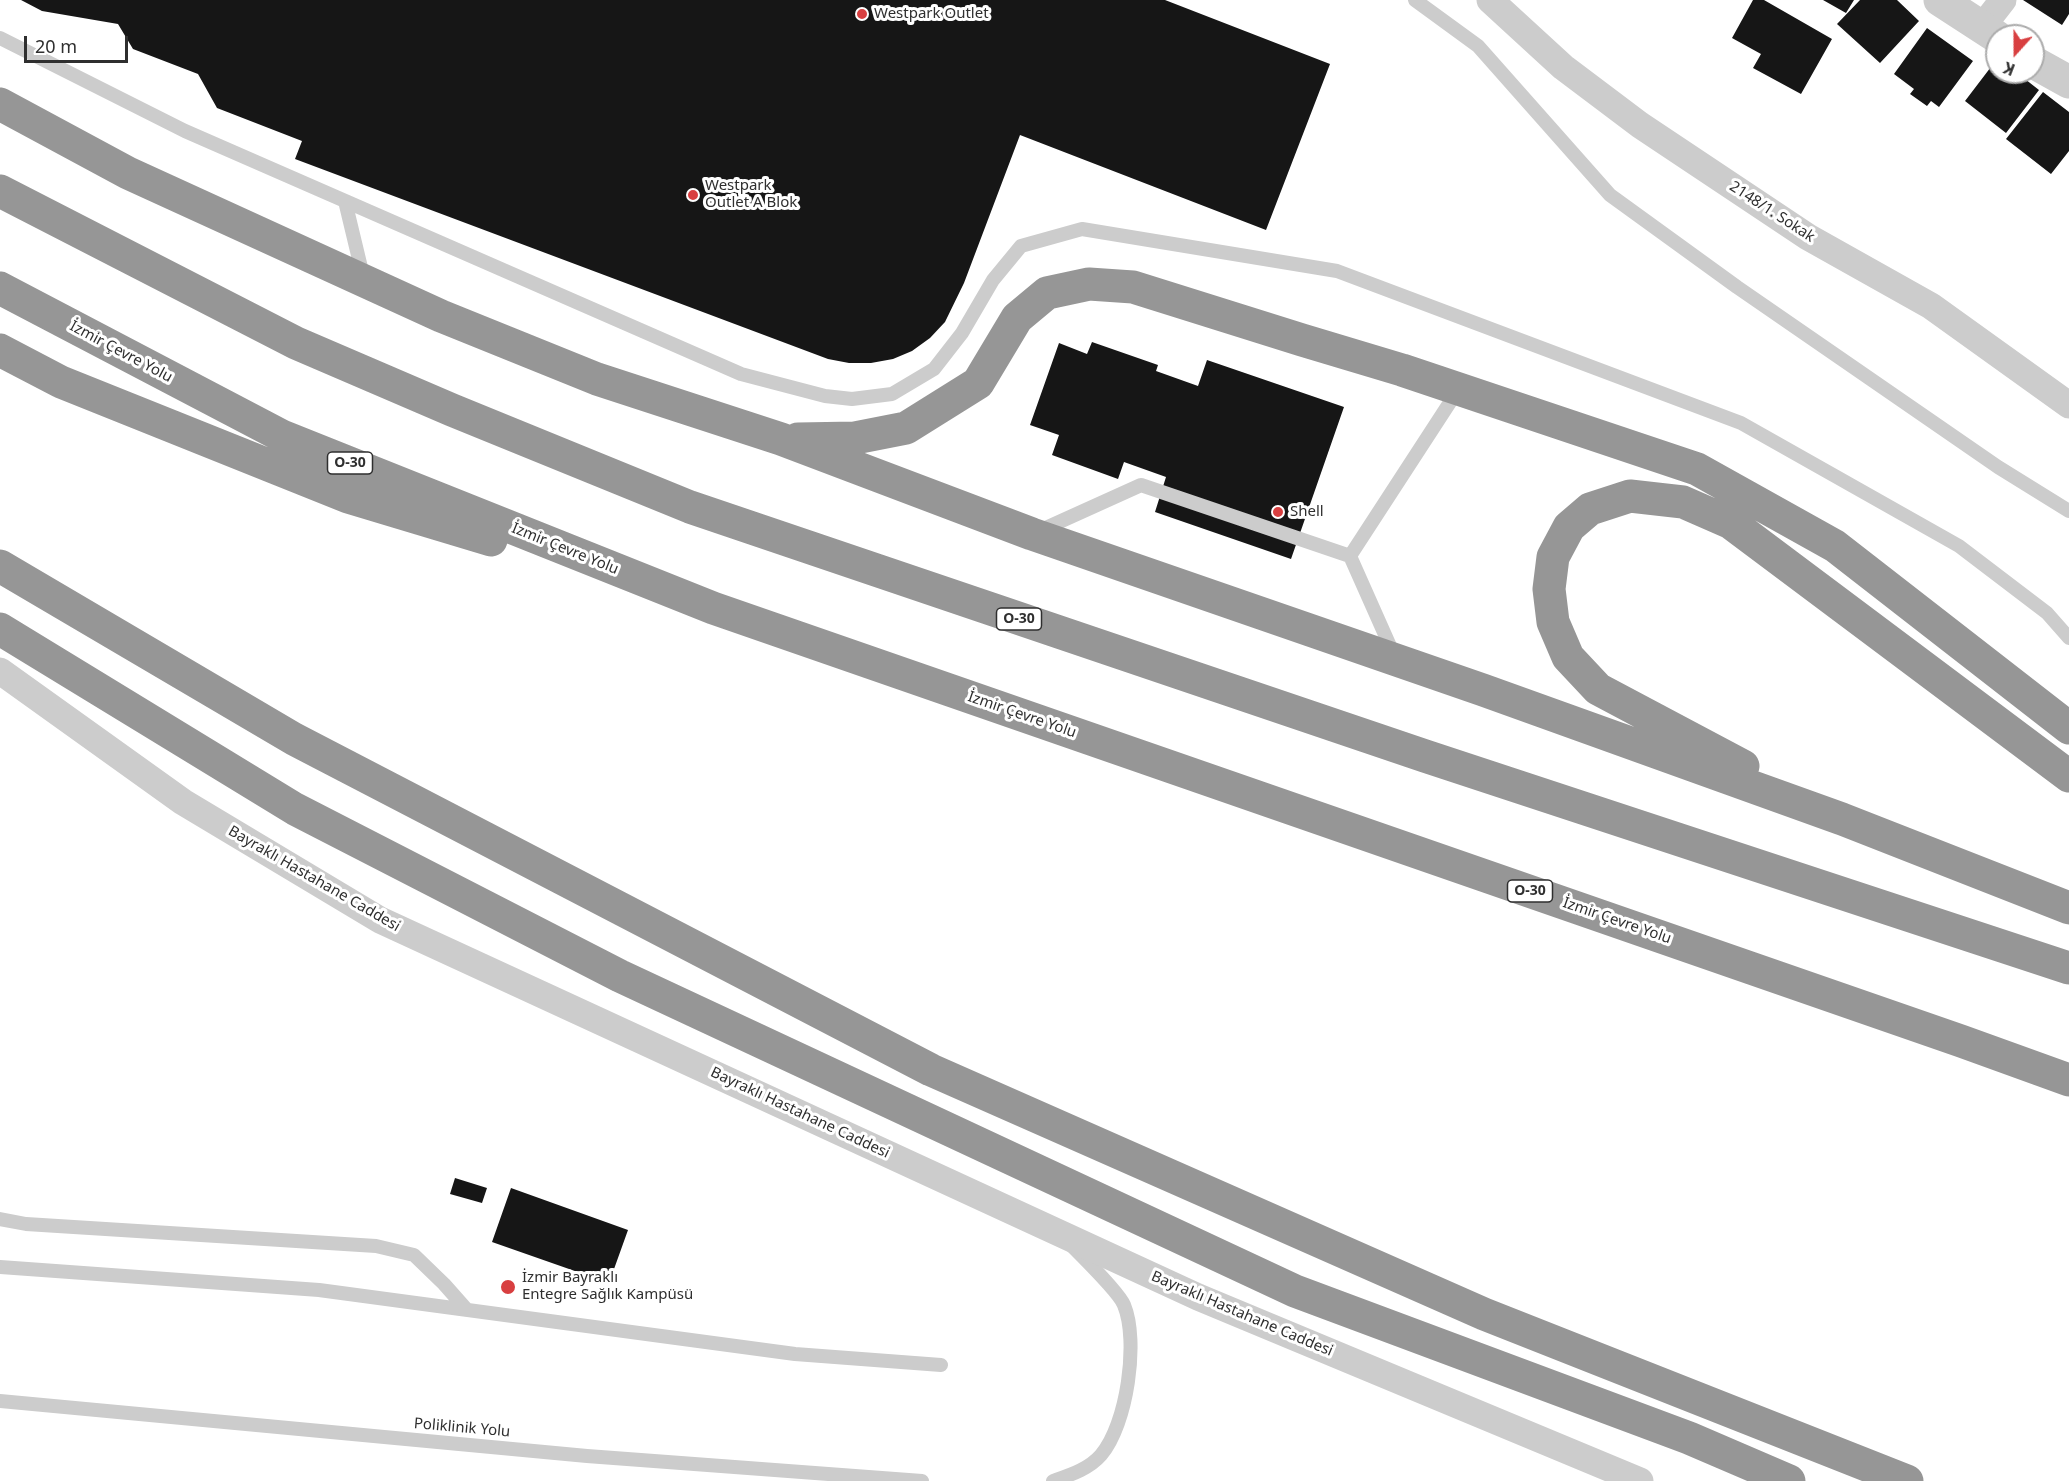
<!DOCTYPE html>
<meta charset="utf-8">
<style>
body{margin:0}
#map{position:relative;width:2069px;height:1481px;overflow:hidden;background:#fff;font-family:"Noto Sans",sans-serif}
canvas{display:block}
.north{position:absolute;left:1985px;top:24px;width:60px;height:60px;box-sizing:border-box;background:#fff;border:2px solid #acacac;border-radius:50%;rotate:201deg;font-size:16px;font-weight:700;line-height:24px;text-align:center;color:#2f2f2f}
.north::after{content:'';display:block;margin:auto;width:21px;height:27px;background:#d83f40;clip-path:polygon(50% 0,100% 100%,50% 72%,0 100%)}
.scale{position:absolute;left:24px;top:36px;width:104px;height:27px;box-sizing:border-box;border:3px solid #2f2f2f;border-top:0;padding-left:8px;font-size:18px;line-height:21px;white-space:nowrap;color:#2f2f2f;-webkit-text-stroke:4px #fff;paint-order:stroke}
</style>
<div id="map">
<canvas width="2069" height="1481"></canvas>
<div class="north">K</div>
<div class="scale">20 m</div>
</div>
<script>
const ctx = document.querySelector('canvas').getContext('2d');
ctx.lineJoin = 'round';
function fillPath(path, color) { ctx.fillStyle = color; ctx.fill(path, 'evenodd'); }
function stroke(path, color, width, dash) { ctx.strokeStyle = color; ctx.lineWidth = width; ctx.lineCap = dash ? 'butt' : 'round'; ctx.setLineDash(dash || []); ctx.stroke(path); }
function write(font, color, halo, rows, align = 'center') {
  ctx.font = font + ' "Noto Sans",sans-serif'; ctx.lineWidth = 6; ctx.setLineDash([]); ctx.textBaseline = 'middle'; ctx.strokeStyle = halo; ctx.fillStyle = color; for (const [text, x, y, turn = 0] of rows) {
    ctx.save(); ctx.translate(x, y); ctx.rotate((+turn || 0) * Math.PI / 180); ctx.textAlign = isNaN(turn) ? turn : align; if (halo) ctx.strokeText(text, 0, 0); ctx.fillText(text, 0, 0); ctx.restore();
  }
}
fillPath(new Path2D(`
 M21,0H1165L1330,64L1266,230L1020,135L964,283L945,322L930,338L912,351L893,359L871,363H849L828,359L295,159L302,141L217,108L198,74L133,49L118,24L42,11Z
 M1753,0H1764L1832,39L1801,94L1753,68L1761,54L1732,38Z
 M1823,0H1854L1846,13Z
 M1860,0H1897L1919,21L1880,63L1837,24Z
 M2023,0H2069V14L2062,25Z
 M1927,28L1973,61L1939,107L1931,101L1927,106L1910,94L1914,89L1894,74Z
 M1997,59V72H2016L2039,90L2006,133L1965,101Z
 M2043,92L2069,112V151L2051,174L2006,139Z
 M1092,342L1158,365L1156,371L1198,386L1207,360L1344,407L1291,559L1155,512L1166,477L1124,462L1118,479L1052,455L1059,435L1030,425L1059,343L1087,354Z
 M455,1178L487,1188L482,1203L450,1194Z
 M511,1188L628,1230L609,1283L492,1242Z`), '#161616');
stroke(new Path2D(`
 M1415,0L1478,46L1610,195L1737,287L1998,467L2069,511
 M0,38L185,131L741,374L825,396L852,399L892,394L934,369L962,333L993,280L1021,246L1082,229L1337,271L1741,423L1959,546L2047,613L2069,638
 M345,201L363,276
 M1037,532L1141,485L1350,556L1394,655
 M1350,556L1458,390
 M0,1219L26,1224L376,1246L414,1255L444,1284L467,1310
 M0,1267L319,1290L795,1354L941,1365
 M0,1401L587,1456L922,1481
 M1053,1481C1070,1475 1089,1469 1101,1455C1127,1425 1139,1341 1124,1305C1120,1294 1083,1257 1072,1246`), '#ccc', 14);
stroke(new Path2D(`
 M1490,0L1563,67L1640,125L1808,237L1931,306L2069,405
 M1982,27L2003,0
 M0,671L183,802L380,920L1198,1297L1640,1481`), '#ccc', 27);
stroke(new Path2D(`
 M1940,0L1997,37
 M2033,62L2069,82`), '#ccc', 33);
stroke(new Path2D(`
 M0,104L128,173L441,316L597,379L781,439L1032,534L1483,690L1842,819L2069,908
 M0,191L296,343L452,410L690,507L1425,756L2069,968
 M0,288L282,436L713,608L1961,1041L2069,1080
 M0,350L61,382L348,497L491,540
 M798,439L855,438L906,428L978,383L1017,318L1047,293L1089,284L1133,287L1302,340L1402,370L1697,469L1835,546L2069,728
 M0,566L294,739L931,1070L1484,1314L1907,1481
 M0,629L295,809L620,976L1295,1291L1689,1438L1789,1481
 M1743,766L1598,689L1568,657L1553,622L1549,589L1553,557L1569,527L1590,509L1630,496L1683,502L1731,523L2069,776`), '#969696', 33);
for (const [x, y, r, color] of [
 [862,14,6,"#d83f40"],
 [693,195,6,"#d83f40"],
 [1278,512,6,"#d83f40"],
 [508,1287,8,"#d83f40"]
]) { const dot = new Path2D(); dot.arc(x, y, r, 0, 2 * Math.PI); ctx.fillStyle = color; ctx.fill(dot); stroke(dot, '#fff', 2); }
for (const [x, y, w] of [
 [350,463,45],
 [1019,619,45],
 [1530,891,45]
]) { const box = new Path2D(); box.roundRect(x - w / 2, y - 11, w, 22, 4.5); ctx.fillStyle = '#fff'; ctx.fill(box); stroke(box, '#2f2f2f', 1.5); }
write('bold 14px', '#2f2f2f', null, [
 ["O-30",350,463],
 ["O-30",1019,619],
 ["O-30",1530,891]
]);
write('15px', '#2f2f2f', '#fff', [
 ["Westpark Outlet",874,14],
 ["Westpark",705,186],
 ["Outlet A Blok",705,203],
 ["Shell",1290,512],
 ["İzmir Bayraklı",522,1278],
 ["Entegre Sağlık Kampüsü",522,1295]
], 'left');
write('15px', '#2f2f2f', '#fff', [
 ["2148/1. Sokak",1772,212,33],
 ["İzmir Çevre Yolu",121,352,28],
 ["İzmir Çevre Yolu",565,549,22],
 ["İzmir Çevre Yolu",1022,715,19],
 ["Bayraklı Hastahane Caddesi",314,879,30],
 ["İzmir Çevre Yolu",1617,921,19],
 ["Bayraklı Hastahane Caddesi",800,1113,25],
 ["Bayraklı Hastahane Caddesi",1242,1314,23],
 ["Poliklinik Yolu",462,1428,5]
]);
</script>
